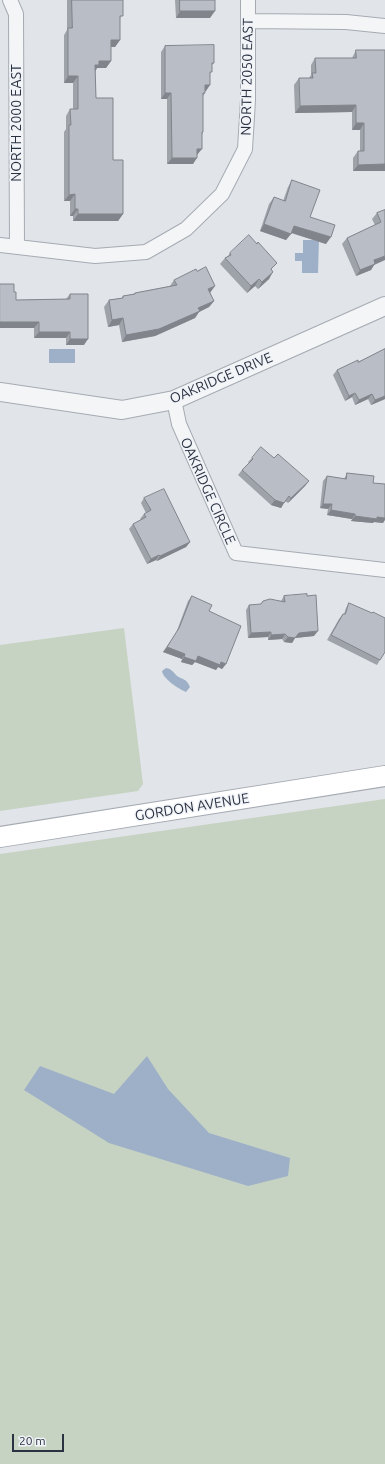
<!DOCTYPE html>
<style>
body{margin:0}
#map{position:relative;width:385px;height:1464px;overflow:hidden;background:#e1e4e9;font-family:Ubuntu,sans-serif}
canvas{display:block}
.scale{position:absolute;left:12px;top:1434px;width:52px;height:18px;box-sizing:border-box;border:2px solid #2a3140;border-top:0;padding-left:5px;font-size:12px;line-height:14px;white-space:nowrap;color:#2a3140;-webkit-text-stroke:3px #f0f3f7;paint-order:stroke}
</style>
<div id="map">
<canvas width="385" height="1464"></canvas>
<div class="scale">20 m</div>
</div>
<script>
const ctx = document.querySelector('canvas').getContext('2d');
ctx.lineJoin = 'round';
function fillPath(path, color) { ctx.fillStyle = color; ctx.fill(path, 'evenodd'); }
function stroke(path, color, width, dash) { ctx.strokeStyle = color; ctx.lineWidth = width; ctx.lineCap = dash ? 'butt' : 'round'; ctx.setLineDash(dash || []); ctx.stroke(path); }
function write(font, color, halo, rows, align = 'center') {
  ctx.font = font + ' Ubuntu,sans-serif'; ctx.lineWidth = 3; ctx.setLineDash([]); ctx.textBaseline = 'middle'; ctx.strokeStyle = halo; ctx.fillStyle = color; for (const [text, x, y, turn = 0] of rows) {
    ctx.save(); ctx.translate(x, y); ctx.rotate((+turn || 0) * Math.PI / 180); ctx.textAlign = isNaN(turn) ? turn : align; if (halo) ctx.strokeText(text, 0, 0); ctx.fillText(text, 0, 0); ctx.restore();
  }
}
fillPath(new Path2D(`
 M124,628L143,784L138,791L0,811V645Z
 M385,799V1464H0V854Z`), '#c6d3c2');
fillPath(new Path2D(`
 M303,240H319L318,273H302V261H295V253H303Z
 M49,349H75V363H49Z
 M166,668C172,669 173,672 177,676C183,680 186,678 190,687L186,692C179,689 163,679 162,671Z
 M147,1056L168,1089L209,1133L290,1158L288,1176L248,1186L109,1143L24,1090L40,1066L114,1094Z`), '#9db0c8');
const minor = new Path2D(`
 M10,0L16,14L17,247
 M248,21L346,22L385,26
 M0,245L95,256L146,252L186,229L222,194L245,149L248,100V0
 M174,400L179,424L236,553L385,570`);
const tertiary = new Path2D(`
 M0,392L122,410L174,400L385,306`);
const secondary = new Path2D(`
 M0,837L385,776`);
stroke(minor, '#a6abb3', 16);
stroke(tertiary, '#a6abb3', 20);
stroke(secondary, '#a6abb3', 22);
stroke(minor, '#f3f5f7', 14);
stroke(tertiary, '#f3f5f7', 18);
stroke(secondary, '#fff', 20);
fillPath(new Path2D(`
 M67,0H123L120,20V40L115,47H111V61L106,68H97L95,71L96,98L113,160L123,214L118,221H73V216H70V201H64V132L66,129V116L70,109H73V83H64V35L67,30Z
 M175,0H215L210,18H176Z
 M165,46L214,63L212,65L206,91H205V93L203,96V132L202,135L197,155L193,164H167V99H161V52Z
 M356,50H385V171H353V158L358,151H360V130H352V112L295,113L294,85L299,78H309L311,75V65L315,58H352Z
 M292,180L310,217L326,244L291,233L286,240L260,231L269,204L274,197L283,201L288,187Z
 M385,210L374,265L371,270L356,276L342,244L347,238L375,225L372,219L377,213Z
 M258,242L272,269L269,279L258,289L255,286L247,293L220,264L225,258L228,256L230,253L257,244Z
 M174,280L210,293L214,301L209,307L199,312L195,318L155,336L122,342L119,325L108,327L104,307L109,300L122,298L123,296L133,294L135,293L170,286Z
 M14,292L16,300L66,299L70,294L84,345H66V338H34V328H0Z
 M385,349V399L371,405L368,399L355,405L352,397L345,401L333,375L337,370L358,362Z
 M252,458H274L309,481L305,486L288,503L285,501L281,508L271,505L238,475L242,470L249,463L248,462Z
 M347,473L373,483L383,523L374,522L373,523L351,521L352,519L327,515L328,509L320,508L323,481L327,476L344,479Z
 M144,498L190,542L186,547L157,561L156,560L147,564L129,529L133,524L141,520L140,519L144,514L146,513L141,503Z
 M192,596L209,611L226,664L222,669L218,667L216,670L195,662L192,665L181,662L182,659L163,652L176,633L188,601Z
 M284,596H307L314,636L295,638L292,643L284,642L282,639L268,640V637L248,638L246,610L249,605H260L263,601H281Z
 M349,603L380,660L377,665L327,640L339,619L343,614H344L346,608Z`), '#9ea3aa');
fillPath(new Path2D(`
 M180,11H215L210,18H176Z
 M111,40H120L115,47H106Z
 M99,61H111L106,68H97L95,72V65Z
 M68,76H78L73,83H64Z
 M205,85H210L206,91H201Z
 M165,93H171L167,99H161Z
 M356,105L352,112L295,113L300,106Z
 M356,123H364L360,130H352Z
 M197,149H202L197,155Z
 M172,158H197L193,164H167Z
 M385,164V171H353L358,165Z
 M75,194L70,201H64L69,195Z
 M75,209H78L73,216H70Z
 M78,214H123L118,221H73Z
 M264,224L291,234L286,240L260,231Z
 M294,226L331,237L326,244L289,232Z
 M385,256V260L374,265L371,270L356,276L360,270L374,260Z
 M273,272L269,279L258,289L262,282Z
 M259,279L255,286L247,293L251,286Z
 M215,286L210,293L204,296L208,289Z
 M214,301L209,307L199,312L195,318L155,336L122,342L126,335L198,308Z
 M123,318L119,325L108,327L112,320Z
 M0,322H39L34,328H0Z
 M39,332H70L66,338H34Z
 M70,339H88L84,345H66Z
 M355,393L352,397L345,401L349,396Z
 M372,394L368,399L355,405L359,400Z
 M385,396V399L371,405L375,400Z
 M309,481L305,486L288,503L291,498Z
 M275,500L284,503L281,508L271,505Z
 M323,504H332L328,509L320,508Z
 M331,510L355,514L352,519L327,515Z
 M355,516L377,517L385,518V520L383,523L374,522L373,523L351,521Z
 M190,542L186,547L157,561L160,556Z
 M159,555L156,560L147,564L151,559Z
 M318,631L314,636L295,638L292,643L284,642L288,637L299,633Z
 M271,632L268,637L248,638L251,633Z
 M285,634L282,639L268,640L271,635Z
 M167,647L185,654L182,659L163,652Z
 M198,656L221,662L226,664L222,669L218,667L216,670L195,662L192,665L181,662L184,657Z`), '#81848b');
const building = new Path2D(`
 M72,0H123V16H120V40H111V61H99V65H95L96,98H113V160H123V214H78V209H75V194L69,195V125H71L70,109H78V76H68V28H72Z
 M180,0H215V11H180Z
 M214,45V63H212V72H210V85H205V93H203V132H202V149H197V158H172L171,93H165V46Z
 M356,50H385V164L358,165V151H364V123H356V105L300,106L299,78H313L312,73H316L315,58H356Z
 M292,180L320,190L310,217L335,225L331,237L294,226L291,234L264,224L274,197L285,201Z
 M385,210V256L374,260L375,264L360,270L347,238L381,222L377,213Z
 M249,235L257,244L258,242L277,263L271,269L273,272L262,282L259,279L251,286L225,258L231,255L230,253Z
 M206,267L215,286L208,289L214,301L198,308L200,311L159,329L126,335L123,318L112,320L109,300L123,298V296L135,294V293L177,285L174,280L196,269L197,271Z
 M0,284H14V292H16V300L70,299V294H88V339H70V332H39V322H0Z
 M385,349V396L375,400L372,394L359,400L355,393L349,396L337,370L358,360V362Z
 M261,447L274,458L278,454L309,481L291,498L289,496L284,503L275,500L242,470L253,459L252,458Z
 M347,473L374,476L373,483L385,484V518L377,517V519L355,516V514L331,510L332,504H323L327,476L346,479Z
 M164,489L190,542L160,556L159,555L151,559L133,524L146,517L144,514L151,510L144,498Z
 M307,594V596L316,595L318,631L299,633L295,638L288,637L285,634L271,635V632L251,633L249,605L261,604L263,601L270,599L285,602L284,596Z
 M192,596L212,605L209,611L241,626L226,664L221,662L220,665L198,656L196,661L184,657L185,654L167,647L179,628Z
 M349,603L372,613L373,612L385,618V652L380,660L331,635L343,614H345Z`);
fillPath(building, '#b8bdc6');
stroke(building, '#81848b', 1);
write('14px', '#2a3140', '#f0f3f7', [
 ["NORTH 2050 EAST",247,77,-89],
 ["NORTH 2000 EAST",16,123,-90],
 ["OAKRIDGE DRIVE",221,378,-23],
 ["OAKRIDGE CIRCLE",208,491,66],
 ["GORDON AVENUE",192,807,-9]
]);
</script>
